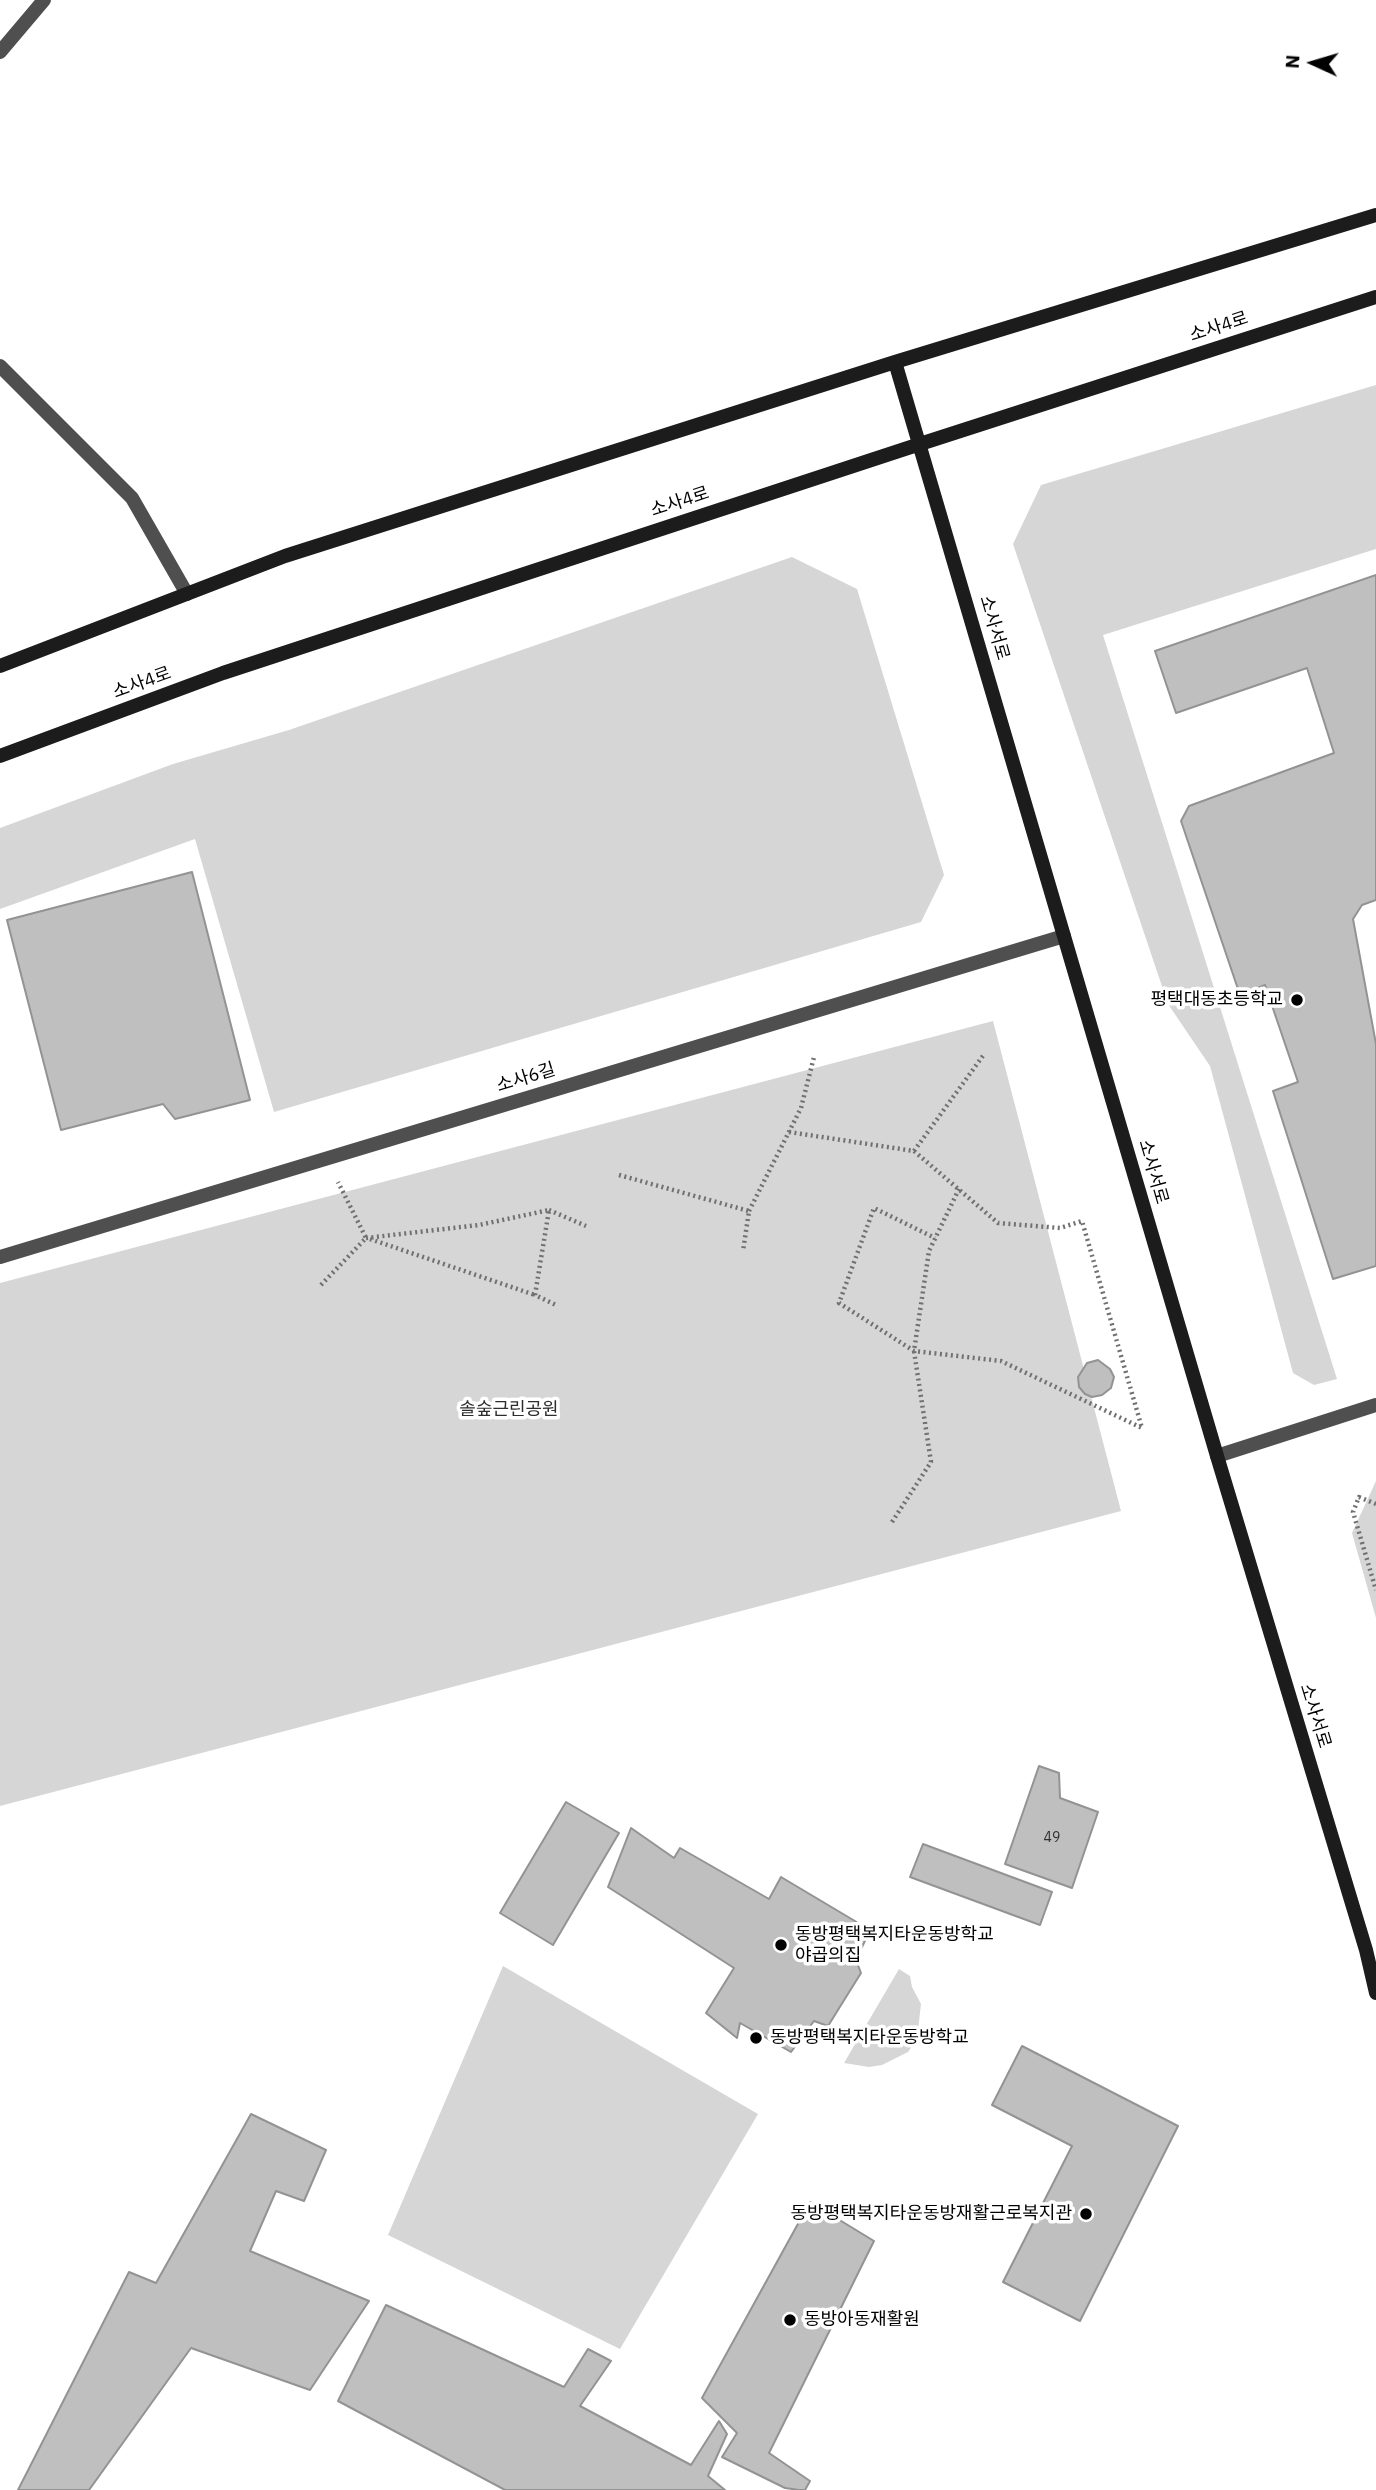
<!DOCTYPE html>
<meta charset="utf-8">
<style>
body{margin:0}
#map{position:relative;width:1376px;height:2490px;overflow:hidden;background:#fff;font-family:"IBM Plex Sans",sans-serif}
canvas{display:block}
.north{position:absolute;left:1278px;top:28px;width:70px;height:70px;-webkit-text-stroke:5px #fff;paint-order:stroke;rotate:274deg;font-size:19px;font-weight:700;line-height:28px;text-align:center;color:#000}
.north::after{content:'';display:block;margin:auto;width:24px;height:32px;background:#000;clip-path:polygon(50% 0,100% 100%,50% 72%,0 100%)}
</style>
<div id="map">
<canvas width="1376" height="2490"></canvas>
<div class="north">N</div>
</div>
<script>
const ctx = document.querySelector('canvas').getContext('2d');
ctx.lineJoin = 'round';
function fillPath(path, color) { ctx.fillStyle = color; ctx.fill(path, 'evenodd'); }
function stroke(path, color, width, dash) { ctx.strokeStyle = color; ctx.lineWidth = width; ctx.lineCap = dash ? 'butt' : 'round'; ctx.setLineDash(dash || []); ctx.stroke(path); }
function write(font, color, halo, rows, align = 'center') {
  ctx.font = font + ' "IBM Plex Sans","Noto Sans KR",sans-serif'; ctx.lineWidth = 7; ctx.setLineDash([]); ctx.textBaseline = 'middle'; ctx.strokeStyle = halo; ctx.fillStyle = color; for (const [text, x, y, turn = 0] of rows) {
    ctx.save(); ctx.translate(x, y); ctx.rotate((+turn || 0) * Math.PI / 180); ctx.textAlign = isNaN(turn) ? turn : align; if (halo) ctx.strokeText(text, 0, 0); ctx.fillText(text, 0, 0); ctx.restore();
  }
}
fillPath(new Path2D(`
 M1376,385V549L1103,635L1337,1379L1314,1385L1293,1373L1210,1066L1168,1004L1013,544L1041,485Z
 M792,557L857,589L944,875L921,922L274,1112L195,839L0,909V828L173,764L289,730Z
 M993,1021L1121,1511L0,1806V1283Z
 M1376,1481V1618L1352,1533Z
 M503,1966L758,2114L620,2349L388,2235Z
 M899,1969L910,1976L912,1987L921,2004L917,2039L908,2052L882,2065L869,2067L844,2063Z`), '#d6d6d6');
const building = new Path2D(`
 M1376,575V900L1362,905L1353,919L1376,1044V1266L1333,1279L1273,1091L1298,1082L1265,985L1240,995L1181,821L1189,806L1334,753L1307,668L1176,713L1155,651Z
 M192,872L250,1100L175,1119L163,1104L61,1130L7,920Z
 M1098,1360L1110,1369L1114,1377L1111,1388L1102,1395L1092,1397L1085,1394L1079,1387L1078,1377L1087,1363Z
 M1039,1766L1059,1773L1060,1798L1098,1812L1072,1888L1005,1864Z
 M566,1802L619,1833L553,1945L500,1913Z
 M631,1828L674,1858L680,1848L769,1899L781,1877L870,1930L856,1960L861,1973L828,2026L814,2021L791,2052L740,2023L737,2038L706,2013L734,1968L608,1887Z
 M923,1844L1052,1892L1040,1925L910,1877Z
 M1022,2046L1178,2126L1080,2321L1003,2282L1072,2146L992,2105Z
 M251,2114L326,2150L304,2201L276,2191L250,2251L369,2301L310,2390L191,2348L89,2490H18L129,2272L156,2283Z
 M810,2202L874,2241L769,2453L810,2481L805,2490H799L785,2488L722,2457L737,2433L702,2398Z
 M386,2305L564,2387L588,2349L611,2361L580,2406L691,2465L719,2421L727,2434L708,2476L725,2490H505L338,2401Z`);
fillPath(building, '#bfbfbf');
stroke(building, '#939393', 2);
stroke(new Path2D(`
 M789,1132L914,1151L998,1223L1060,1228L1082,1221L1142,1428L1001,1361L914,1351L839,1303L874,1208L935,1238
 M914,1151L985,1053
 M619,1175L749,1211L743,1251
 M549,1210L586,1226
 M749,1211L801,1108L814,1057
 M366,1238L479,1225L549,1210L535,1295L558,1306
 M370,1239L535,1295
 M321,1285L366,1238L338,1182
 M1376,1504L1359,1497L1353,1512L1376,1590
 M892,1522L931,1462L914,1351L929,1251L959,1189`), '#717171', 4.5, [2, 3.5]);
stroke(new Path2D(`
 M0,52L44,0
 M0,366L132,498L187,594
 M0,1257L1064,936
 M1217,1456L1376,1405`), '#4f4f4f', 14);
stroke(new Path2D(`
 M895,362L1217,1456L1366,1950L1376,1993
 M0,666L285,556L895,362L1376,215
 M0,756L223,673L920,444L1376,297`), '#1c1c1c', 14);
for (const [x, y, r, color] of [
 [1297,1000,7,"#000"],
 [781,1945,7,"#000"],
 [756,2038,7,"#000"],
 [1086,2214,7,"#000"],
 [790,2320,7,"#000"]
]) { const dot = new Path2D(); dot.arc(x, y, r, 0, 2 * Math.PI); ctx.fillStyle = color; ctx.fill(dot); stroke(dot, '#fff', 2.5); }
write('14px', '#303030', null, [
 ["49",1052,1838]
]);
write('18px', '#000', '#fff', [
 ["소사4로",1219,327,-18],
 ["소사4로",680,502,-18],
 ["소사서로",994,628,74],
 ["소사4로",142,683,-20],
 ["소사6길",526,1078,-17],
 ["소사서로",1153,1172,74],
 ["소사서로",1315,1716,73]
]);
write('18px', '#000', '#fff', [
 ["평택대동초등학교",1283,1000,"right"],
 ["동방평택복지타운동방학교",795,1935],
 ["야곱의집",795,1956],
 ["동방평택복지타운동방학교",770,2038],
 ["동방평택복지타운동방재활근로복지관",1072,2214,"right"],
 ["동방아동재활원",804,2320]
], 'left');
write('18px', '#2d2d2d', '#fff', [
 ["솔숲근린공원",509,1410]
]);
</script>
